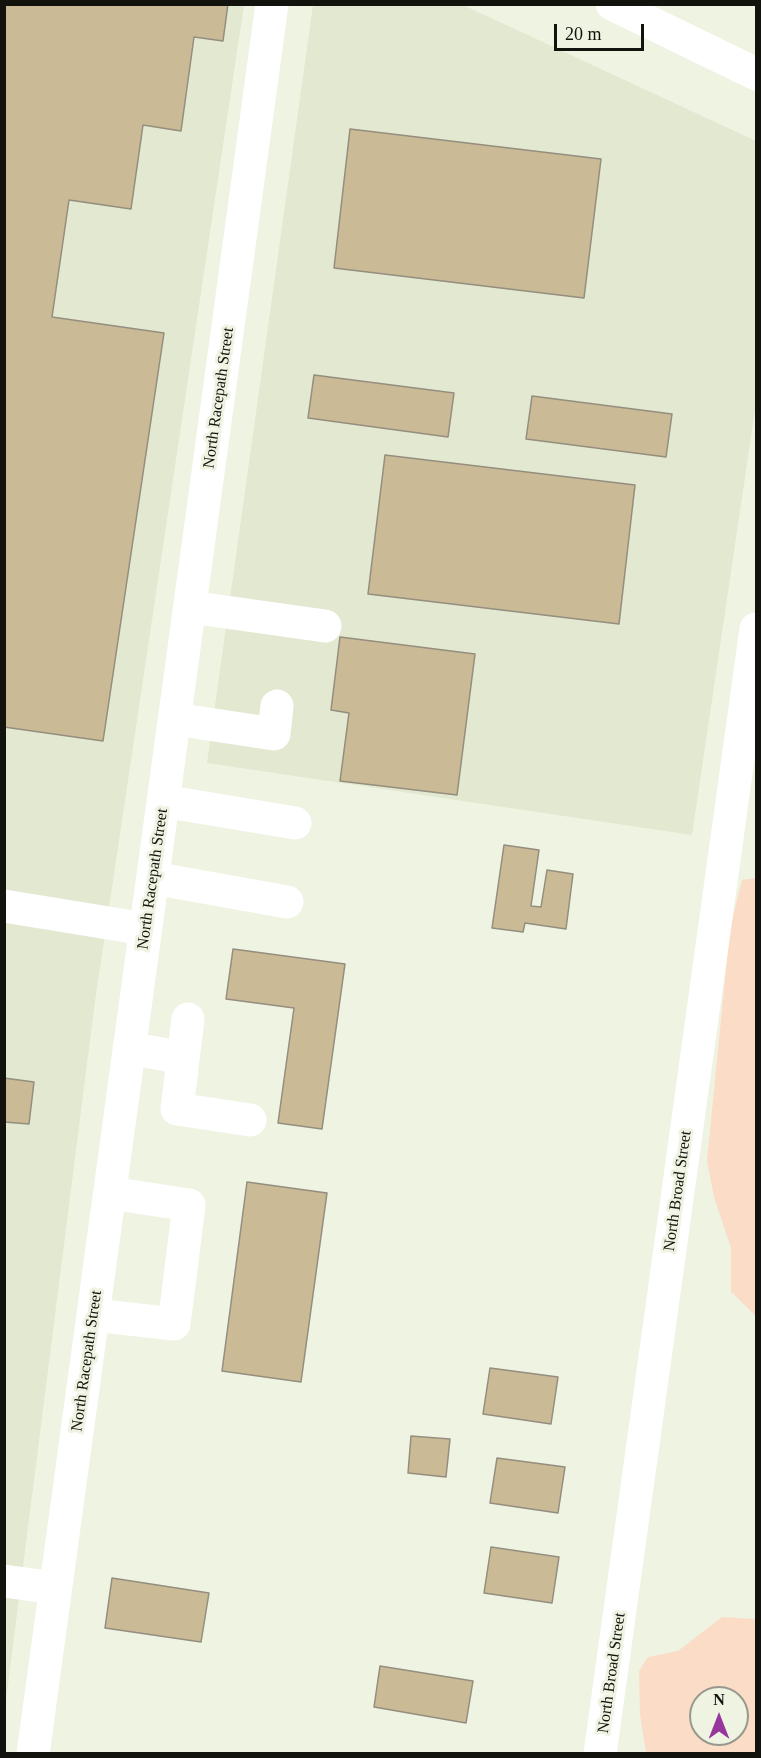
<!DOCTYPE html>
<style>
body{margin:0}
#map{position:relative;width:761px;height:1758px;overflow:hidden;background:#eff3e2;font-family:Georgia,serif}
canvas{display:block}
.frame{position:absolute;inset:0;border:6px solid #12130d;pointer-events:none}
.north{position:absolute;left:689px;top:1686px;width:60px;height:60px;box-sizing:border-box;background:#eff3e2;border:2px solid #97998d;border-radius:50%;rotate:0deg;font-size:16px;font-weight:700;line-height:24px;text-align:center;color:#12130d}
.north::after{content:'';display:block;margin:auto;width:21px;height:27px;background:#97369d;clip-path:polygon(50% 0,100% 100%,50% 72%,0 100%)}
.scale{position:absolute;left:554px;top:24px;width:90px;height:27px;box-sizing:border-box;border:3px solid #12130d;border-top:0;padding-left:8px;font-size:18px;line-height:21px;white-space:nowrap;color:#12130d;-webkit-text-stroke:4px #eff3e2;paint-order:stroke}
</style>
<div id="map">
<canvas width="761" height="1758"></canvas>
<div class="frame"></div>
<div class="north">N</div>
<div class="scale">20 m</div>
</div>
<script>
const ctx = document.querySelector('canvas').getContext('2d');
ctx.lineJoin = 'round';
function fillPath(path, color) { ctx.fillStyle = color; ctx.fill(path, 'evenodd'); }
function stroke(path, color, width, dash) { ctx.strokeStyle = color; ctx.lineWidth = width; ctx.lineCap = dash ? 'butt' : 'round'; ctx.setLineDash(dash || []); ctx.stroke(path); }
function write(font, color, halo, rows, align = 'center') {
  ctx.font = font + ' Georgia,serif'; ctx.lineWidth = 6; ctx.setLineDash([]); ctx.textBaseline = 'middle'; ctx.strokeStyle = halo; ctx.fillStyle = color; for (const [text, x, y, turn = 0] of rows) {
    ctx.save(); ctx.translate(x, y); ctx.rotate((+turn || 0) * Math.PI / 180); ctx.textAlign = isNaN(turn) ? turn : align; if (halo) ctx.strokeText(text, 0, 0); ctx.fillText(text, 0, 0); ctx.restore();
  }
}
fillPath(new Path2D(`
 M5,5H244L95,1001L5,1708Z
 M313,5H463L756,141V403L692,835L207,763Z`), '#e3e8d0');
fillPath(new Path2D(`
 M756,878V1316L731,1292V1248L714,1197L707,1161L730,928L742,880Z
 M722,1617L756,1619V1753H646L640,1714L639,1671L648,1657L678,1651ZM701,1698H737V1734H701Z`), '#fbdcc7');
const building = new Path2D(`
 M4,4H228L223,41L194,37L181,131L143,125L131,209L69,200L52,317L164,333L103,741L4,727Z
 M350,129L601,159L584,298L334,268Z
 M314,375L454,393L448,437L308,418Z
 M532,396L672,414L666,457L526,439Z
 M385,455L635,485L619,624L368,594Z
 M340,637L475,654L457,795L340,781L349,713L331,710Z
 M504,845L539,850L531,906L541,907L547,870L573,874L566,929L525,923L523,932L492,928Z
 M233,949L345,964L322,1129L278,1123L294,1008L226,999Z
 M4,1078L34,1082L29,1124L4,1122Z
 M247,1182L327,1193L301,1382L222,1371Z
 M490,1368L558,1377L551,1424L483,1414Z
 M411,1436L450,1439L446,1477L408,1473Z
 M497,1458L565,1467L558,1513L490,1503Z
 M491,1547L559,1557L552,1603L484,1593Z
 M112,1578L209,1593L201,1642L105,1628Z
 M380,1666L473,1681L466,1723L374,1707Z`);
fillPath(building, '#caba96');
stroke(building, '#948e7f', 1.5);
stroke(new Path2D(`
 M190,607L325,626
 M175,719L274,734L277,706
 M163,801L295,823
 M153,878L287,902
 M4,906L145,929
 M188,1019L177,1109L250,1120
 M129,1048L183,1058
 M93,1315L174,1324L189,1205L110,1193
 M4,1581L55,1588
 M33,1754L272,4
 M600,1754L756,629`), '#fff', 33);
stroke(new Path2D(`
 M612,4L756,74`), '#fff', 33);
write('16px', '#12130d', '#eff3e2', [
 ["North Racepath Street",219,398,-82],
 ["North Racepath Street",153,879,-82],
 ["North Broad Street",678,1191,-82],
 ["North Racepath Street",87,1361,-82],
 ["North Broad Street",612,1673,-82]
]);
</script>
